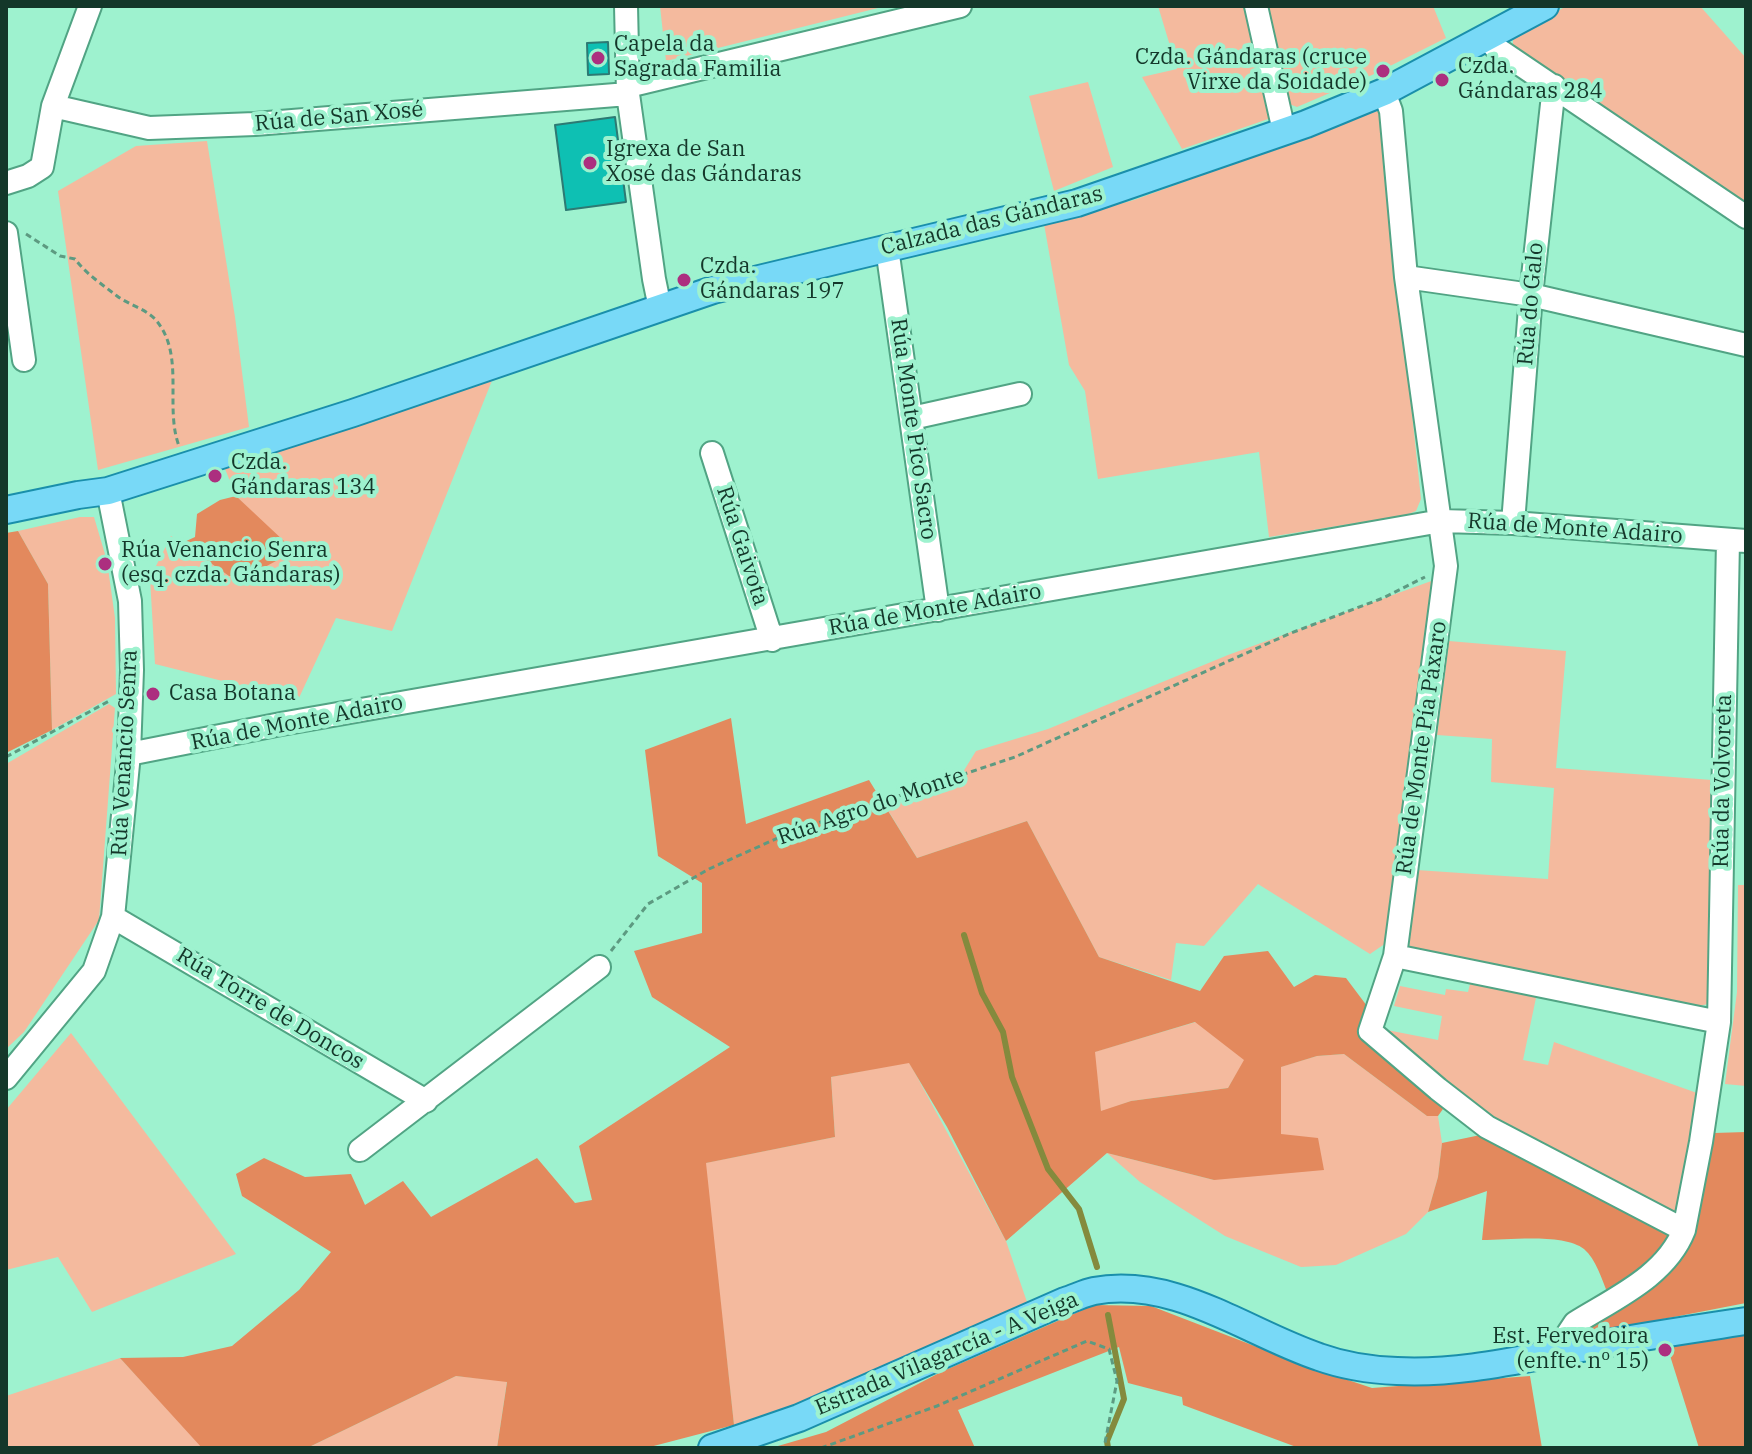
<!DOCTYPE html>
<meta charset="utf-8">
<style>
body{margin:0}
#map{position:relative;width:1752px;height:1454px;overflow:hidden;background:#9ef2cf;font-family:"IBM Plex Serif",serif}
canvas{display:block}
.frame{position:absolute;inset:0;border:8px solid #14372a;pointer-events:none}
</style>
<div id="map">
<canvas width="1752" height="1454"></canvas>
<div class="frame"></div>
</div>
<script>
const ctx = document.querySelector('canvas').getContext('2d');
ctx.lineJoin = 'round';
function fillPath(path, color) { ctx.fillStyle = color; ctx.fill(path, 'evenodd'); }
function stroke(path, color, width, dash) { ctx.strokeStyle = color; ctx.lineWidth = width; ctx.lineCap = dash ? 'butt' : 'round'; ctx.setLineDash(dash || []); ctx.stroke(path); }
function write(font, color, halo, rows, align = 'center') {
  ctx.font = font + ' "IBM Plex Serif",serif'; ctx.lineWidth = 8; ctx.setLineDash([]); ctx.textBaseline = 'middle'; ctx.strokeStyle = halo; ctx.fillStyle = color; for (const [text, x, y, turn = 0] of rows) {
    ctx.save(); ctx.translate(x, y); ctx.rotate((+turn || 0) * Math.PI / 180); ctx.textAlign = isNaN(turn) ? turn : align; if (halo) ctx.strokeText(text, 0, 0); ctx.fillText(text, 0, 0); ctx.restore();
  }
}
fillPath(new Path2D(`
 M660,6H886L666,61Z
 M1158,6H1245L1271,118L1182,149L1142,77L1177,69Z
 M1265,6H1433L1446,38L1372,75L1297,107L1289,104Z
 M1567,6H1700L1746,58V207L1513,47V34Z
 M1088,82L1113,167L1054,191L1029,96Z
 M1380,110L1421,499L1416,511L1406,515L1269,537L1259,452L1098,479L1085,391L1069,365L1044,224L1134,200Z
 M207,141L235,317L249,427L98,470L58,191L136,146Z
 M493,378L392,631L336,618L298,700L155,664L150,578L171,536L229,576L257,518L236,496L223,464Z
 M80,517H94L107,561L115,618L116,694L52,730L48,584L18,531Z
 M1434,580L1389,941L1370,954L1258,884L1204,946L1176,943L1171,980L1099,957L1027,821L917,858L886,807L958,780L976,751L1048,729L1228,655Z
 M1449,641L1566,651L1556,768L1712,780L1716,828L1715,991L1708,1004L1690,1008L1409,947L1417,870L1548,879L1554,788L1491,782L1492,739L1437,735Z
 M109,704L115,708L99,920L24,1032L6,1049V764Z
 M1738,885H1746V1086L1725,1084L1737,992Z
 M1471,980L1537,993L1523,1060L1548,1065L1554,1042L1697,1093L1678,1217L1479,1116L1385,1040L1387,1030L1438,1040L1442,1016L1394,1006L1400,986L1445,995L1446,989L1468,992Z
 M1196,1022L1245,1060L1228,1088L1131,1101L1101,1112L1094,1052Z
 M71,1033L236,1254L92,1312L58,1257L6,1270V1110Z
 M1344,1054L1427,1116H1438L1442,1143L1438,1177L1428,1212L1406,1234L1336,1265L1301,1267L1225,1236L1140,1182L1107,1153L1214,1180L1281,1134L1280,1067L1317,1056Z
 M909,1062L1006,1241L1027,1302L819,1397L734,1425L705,1163L835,1137L831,1077Z
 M120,1358L204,1448H6V1396Z
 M456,1376L507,1381L497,1448H307Z`), '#f4ba9e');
fillPath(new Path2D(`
 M236,496L285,542L276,561L250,575L229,576L182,543L195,537L197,514L220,500Z
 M18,531L48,584L52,730L6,753V533Z
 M731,718L746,824L869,780L917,858L1027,821L1099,957L1200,991L1224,956L1268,951L1294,987L1315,975L1346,978L1370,1010L1407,1067L1443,1109L1438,1116H1427L1344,1054L1317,1056L1281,1067V1134L1318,1138L1324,1170L1214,1180L1107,1153L1006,1241L947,1127L909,1063L831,1077L835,1137L706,1163L734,1425L646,1448H497L507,1382L456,1376L307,1448H202L120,1358L183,1357L232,1346L299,1290L331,1252L242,1196L236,1174L264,1158L305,1177L351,1174L365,1205L403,1181L431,1217L537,1158L575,1203L592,1200L579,1146L730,1047L652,997L634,951L702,933V883L658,856L645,750ZM1195,1022L1244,1060L1228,1088L1131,1101L1101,1111L1095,1052Z
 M1746,1132V1303L1586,1334L1585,1322L1680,1257L1704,1191L1714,1133Z
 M1490,1133L1674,1233L1670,1246L1608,1294C1602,1280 1596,1259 1584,1249C1564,1233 1508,1240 1482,1240L1487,1191L1428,1212L1438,1177L1442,1143Z
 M1094,1305L1151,1306L1309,1367L1372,1388L1530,1376L1542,1448H1299L1183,1405L1182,1397L1128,1383L1119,1347L958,1410L975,1448H771L826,1432L941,1372Z
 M1746,1334V1448H1699L1667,1346Z`), '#e3895d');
stroke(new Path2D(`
 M964,935L982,993L1003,1032L1012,1077L1048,1169L1079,1209L1097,1267
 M1108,1448L1107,1441L1124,1399L1108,1315`), '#848a3d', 6);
const building = new Path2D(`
 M608,42L609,74L588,75L587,43Z
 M615,117L626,202L566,210L555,125Z`);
fillPath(building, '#0ec0b3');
stroke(building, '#2d7a73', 2);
const minor = new Path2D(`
 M626,6L628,94L654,279L660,308
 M1256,6L1284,131
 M1486,37L1496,48L1746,217
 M628,86L960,6
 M1384,92L1391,111L1406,277L1446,566L1395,956L1370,1031L1438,1089L1487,1127L1684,1230
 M53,106L149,128L255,124L628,94
 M6,183L28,176L42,167L53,106L90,6
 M6,233L24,360
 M887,248L938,610
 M1406,277L1531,295L1746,345
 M912,418L1020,394
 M712,453L772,640
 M1513,523L1531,295L1554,86
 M129,754L281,724L1441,521L1513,523L1746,541
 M113,917L426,1101
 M1395,956L1719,1022
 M6,1078L94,971L113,917L129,754L132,670L130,601L108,491
 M360,1150L599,967
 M1571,1350L1567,1335L1575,1323C1615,1298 1666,1276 1684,1230L1701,1142L1719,1022L1728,540`);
const major = new Path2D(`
 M6,510L78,495L108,491L353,413L713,290L1077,203L1306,124L1384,92L1545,6
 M712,1448L799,1418L1065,1301C1075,1298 1084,1293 1094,1291C1175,1276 1247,1333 1319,1357C1344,1366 1370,1370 1397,1371C1457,1374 1513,1361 1572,1350C1629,1338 1688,1330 1746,1321`);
stroke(minor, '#51a484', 26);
stroke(major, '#1a8fab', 30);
stroke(new Path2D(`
 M26,234L60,256L75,259C86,274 103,285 117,296C129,305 144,308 155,319C186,354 164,406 179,446
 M6,757L111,700
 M611,951L648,904L709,869L791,832L1015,757L1291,633L1383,598L1425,577
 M821,1448L937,1406L1087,1341L1109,1349L1117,1381L1104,1448`), '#5d9a81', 3, [6, 4]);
stroke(minor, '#fff', 22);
stroke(major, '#78d9f7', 26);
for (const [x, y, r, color] of [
 [598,58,8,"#ac2f7f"],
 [1383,71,8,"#ac2f7f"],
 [1442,80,8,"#ac2f7f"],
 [590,163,8,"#ac2f7f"],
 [684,280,8,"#ac2f7f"],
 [215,476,8,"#ac2f7f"],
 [105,564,8,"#ac2f7f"],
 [153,694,8,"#ac2f7f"],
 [1665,1350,8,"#ac2f7f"]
]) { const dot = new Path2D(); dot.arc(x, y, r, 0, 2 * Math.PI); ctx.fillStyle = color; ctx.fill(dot); stroke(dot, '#9ef2cf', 3); }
write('22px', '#14372a', '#9ef2cf', [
 ["Capela da",614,45],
 ["Sagrada Familia",614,70],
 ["Czda. Gándaras (cruce",1367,58,"right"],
 ["Virxe da Soidade)",1367,83,"right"],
 ["Czda.",1458,67],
 ["Gándaras 284",1458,92],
 ["Igrexa de San",606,150],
 ["Xosé das Gándaras",606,175],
 ["Czda.",700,267],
 ["Gándaras 197",700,292],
 ["Czda.",231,463],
 ["Gándaras 134",231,488],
 ["Rúa Venancio Senra",121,551],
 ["(esq. czda. Gándaras)",121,576],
 ["Casa Botana",169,694],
 ["Est. Fervedoira",1649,1337,"right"],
 ["(enfte. nº 15)",1649,1362,"right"]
], 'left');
write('22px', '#14372a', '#9ef2cf', [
 ["Rúa de San Xosé",339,117,-5],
 ["Calzada das Gándaras",992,221,-14],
 ["Rúa do Galo",1531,304,-85],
 ["Rúa Monte Pico Sacro",913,429,82],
 ["Rúa de Monte Adairo",1575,529,4],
 ["Rúa Gaivota",742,546,72],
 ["Rúa de Monte Adairo",935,610,-10],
 ["Rúa de Monte Adairo",297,723,-11],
 ["Rúa de Monte Pía Páxaro",1422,748,-82],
 ["Rúa Venancio Senra",125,753,-87],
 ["Rúa da Volvoreta",1723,781,-89],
 ["Rúa Agro do Monte",871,807,-19],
 ["Rúa Torre de Doncos",270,1009,31],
 ["Estrada Vilagarcía - A Veiga",947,1354,-23]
]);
</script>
